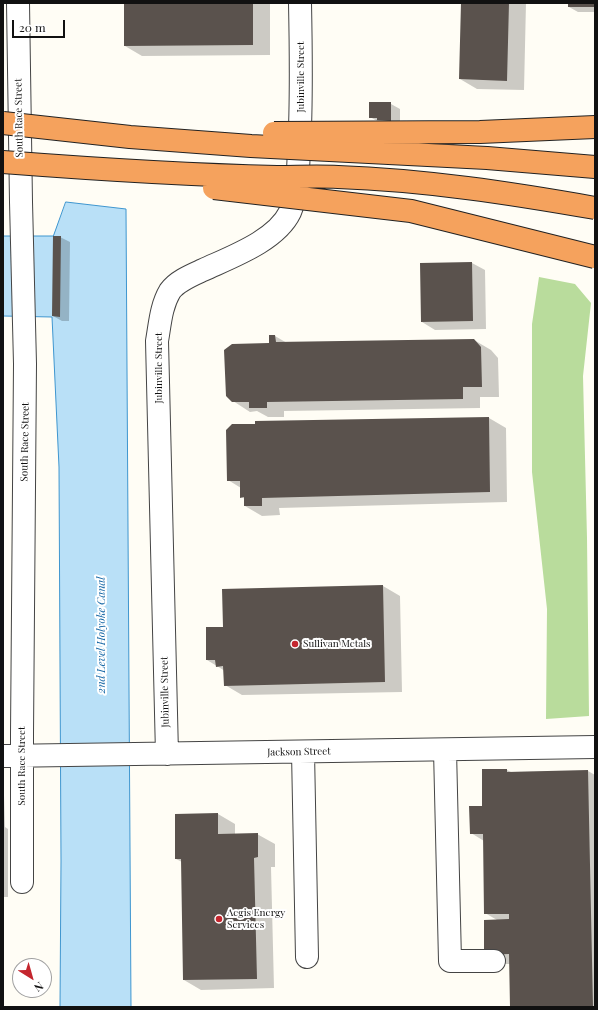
<!DOCTYPE html>
<style>
body{margin:0}
#map{position:relative;width:598px;height:1010px;overflow:hidden;background:#fffdf5;font-family:"Playfair Display",serif}
canvas{display:block}
.frame{position:absolute;inset:0;border:4px solid #111;pointer-events:none}
.north{position:absolute;left:12px;top:958px;width:40px;height:40px;box-sizing:border-box;background:#fff;border:1px solid #a0a0a0;border-radius:50%;rotate:143deg;font-size:11px;font-weight:700;line-height:16px;text-align:center;color:#111}
.north::after{content:'';display:block;margin:auto;width:14px;height:18px;background:#c4262e;clip-path:polygon(50% 0,100% 100%,50% 72%,0 100%)}
.scale{position:absolute;left:12px;top:20px;width:53px;height:18px;box-sizing:border-box;border:2px solid #111;border-top:0;padding-left:5px;font-size:12px;line-height:14px;white-space:nowrap;color:#111;-webkit-text-stroke:3px #fff;paint-order:stroke}
</style>
<div id="map">
<canvas width="598" height="1010"></canvas>
<div class="frame"></div>
<div class="north">N</div>
<div class="scale">20 m</div>
</div>
<script>
const ctx = document.querySelector('canvas').getContext('2d');
ctx.lineJoin = 'round';
function fillPath(path, color) { ctx.fillStyle = color; ctx.fill(path, 'evenodd'); }
function stroke(path, color, width, dash) { ctx.strokeStyle = color; ctx.lineWidth = width; ctx.lineCap = dash ? 'butt' : 'round'; ctx.setLineDash(dash || []); ctx.stroke(path); }
function write(font, color, halo, rows, align = 'center') {
  ctx.font = font + ' "Playfair Display",serif'; ctx.lineWidth = 4; ctx.setLineDash([]); ctx.textBaseline = 'middle'; ctx.strokeStyle = halo; ctx.fillStyle = color; for (const [text, x, y, turn = 0] of rows) {
    ctx.save(); ctx.translate(x, y); ctx.rotate((+turn || 0) * Math.PI / 180); ctx.textAlign = isNaN(turn) ? turn : align; if (halo) ctx.strokeText(text, 0, 0); ctx.fillText(text, 0, 0); ctx.restore();
  }
}
fillPath(new Path2D(`
 M539,277L575,284L591,303L583,376L587,538L589,716L546,719L547,609L532,472V324Z`), '#b9dc9c');
const water = new Path2D(`
 M66,202L126,209L131,1007H60L61,861L59,467L52,317L3,316V236H53Z`);
fillPath(water, '#b9e0f7');
stroke(water, '#3f96cf', 1);
fillPath(new Path2D(`
 M125,3H270V55L142,56L125,46Z
 M462,3H526L524,90L477,89L460,79Z
 M569,3H595V12H578L569,7Z
 M370,103L391,104L400,109V125L379,122L370,117Z
 M60,237L70,242L69,321H62L53,316Z
 M472,263L485,270L486,329L435,330L422,322Z
 M275,336L287,343L474,340L491,350L498,358L499,397H480V408L284,411V417H268L257,411L250,412L233,401Z
 M489,418L506,428L507,502L279,508L280,515L262,516L245,506V499L241,497V488L228,480Z
 M383,586L400,596L402,692L242,695L225,685V671L207,660L224,628Z
 M507,770L511,772L588,771L595,775V1007H511L510,964H503L497,920L485,913L484,841L471,833L483,807Z
 M3,795H4L5,827L8,829V897H3Z
 M218,814L235,824V835L257,834L275,844V867H271L274,988L201,990L184,980L182,862L176,859Z`), '#0003');
fillPath(new Path2D(`
 M124,3H253V45L124,46Z
 M461,3H509L507,81L459,79Z
 M568,3H595V7H568Z
 M369,102H391V121L377,120V118H369Z
 M53,236H61L60,317L52,316Z
 M472,262L473,321L421,322L420,263Z
 M269,335H275L276,342L474,339L481,347L482,387H463V399L267,402V408H249V402H232L226,396L224,350L232,344L269,343Z
 M489,417L490,492L262,498V506H244V497L240,498V481H227L226,430L232,424H255V421Z
 M383,585L385,682L224,686L223,666L216,667L215,660H206V627H223L222,589Z
 M482,769H507V772L588,770L593,1007H510L509,954L484,955V920L509,919V914H484L483,834H470L469,806H482Z
 M218,813V834L258,833V857L254,858L257,979L183,980L181,859H175V814Z`), '#5a524d');
const minor = new Path2D(`
 M18,3L21,202L25,364L22,733V882
 M445,750L450,961H494
 M303,752L307,957
 M167,754L157,341C160,324 161,306 170,291C177,281 192,275 203,270C231,257 276,241 290,212C298,193 298,169 299,149C302,100 301,52 300,3
 M3,756L595,747`);
stroke(minor, '#444', 24);
stroke(minor, '#fff', 22);
const highwayBridge = new Path2D(`
 M3,123L130,137L251,146L487,158L595,167
 M274,133L480,132L595,127
 M3,162C94,169 186,175 277,177C297,177 317,176 338,177C424,180 510,193 595,208
 M214,188L411,211L595,257`);
stroke(highwayBridge, '#222', 24, []);
stroke(highwayBridge, '#f5a25d', 22);
for (const [x, y, r, color] of [
 [295,644,4,"#c4262e"],
 [219,919,4,"#c4262e"]
]) { const dot = new Path2D(); dot.arc(x, y, r, 0, 2 * Math.PI); ctx.fillStyle = color; ctx.fill(dot); stroke(dot, '#fff', 1.5); }
write('10px', '#111', '#fff', [
 ["Jubinville Street",301,77,-90],
 ["South Race Street",19,118,-91],
 ["Jubinville Street",159,368,-90],
 ["South Race Street",25,442,-89],
 ["Jubinville Street",165,692,-91],
 ["Jackson Street",299,752,-1],
 ["South Race Street",22,766,-90]
]);
write('10px', '#111', '#fff', [
 ["Sullivan Metals",303,644],
 ["Aegis Energy",227,913],
 ["Services",227,925]
], 'left');
write('italic 11px', '#1768a6', '#fff', [
 ["2nd Level Holyoke Canal",102,635,-90]
]);
</script>
